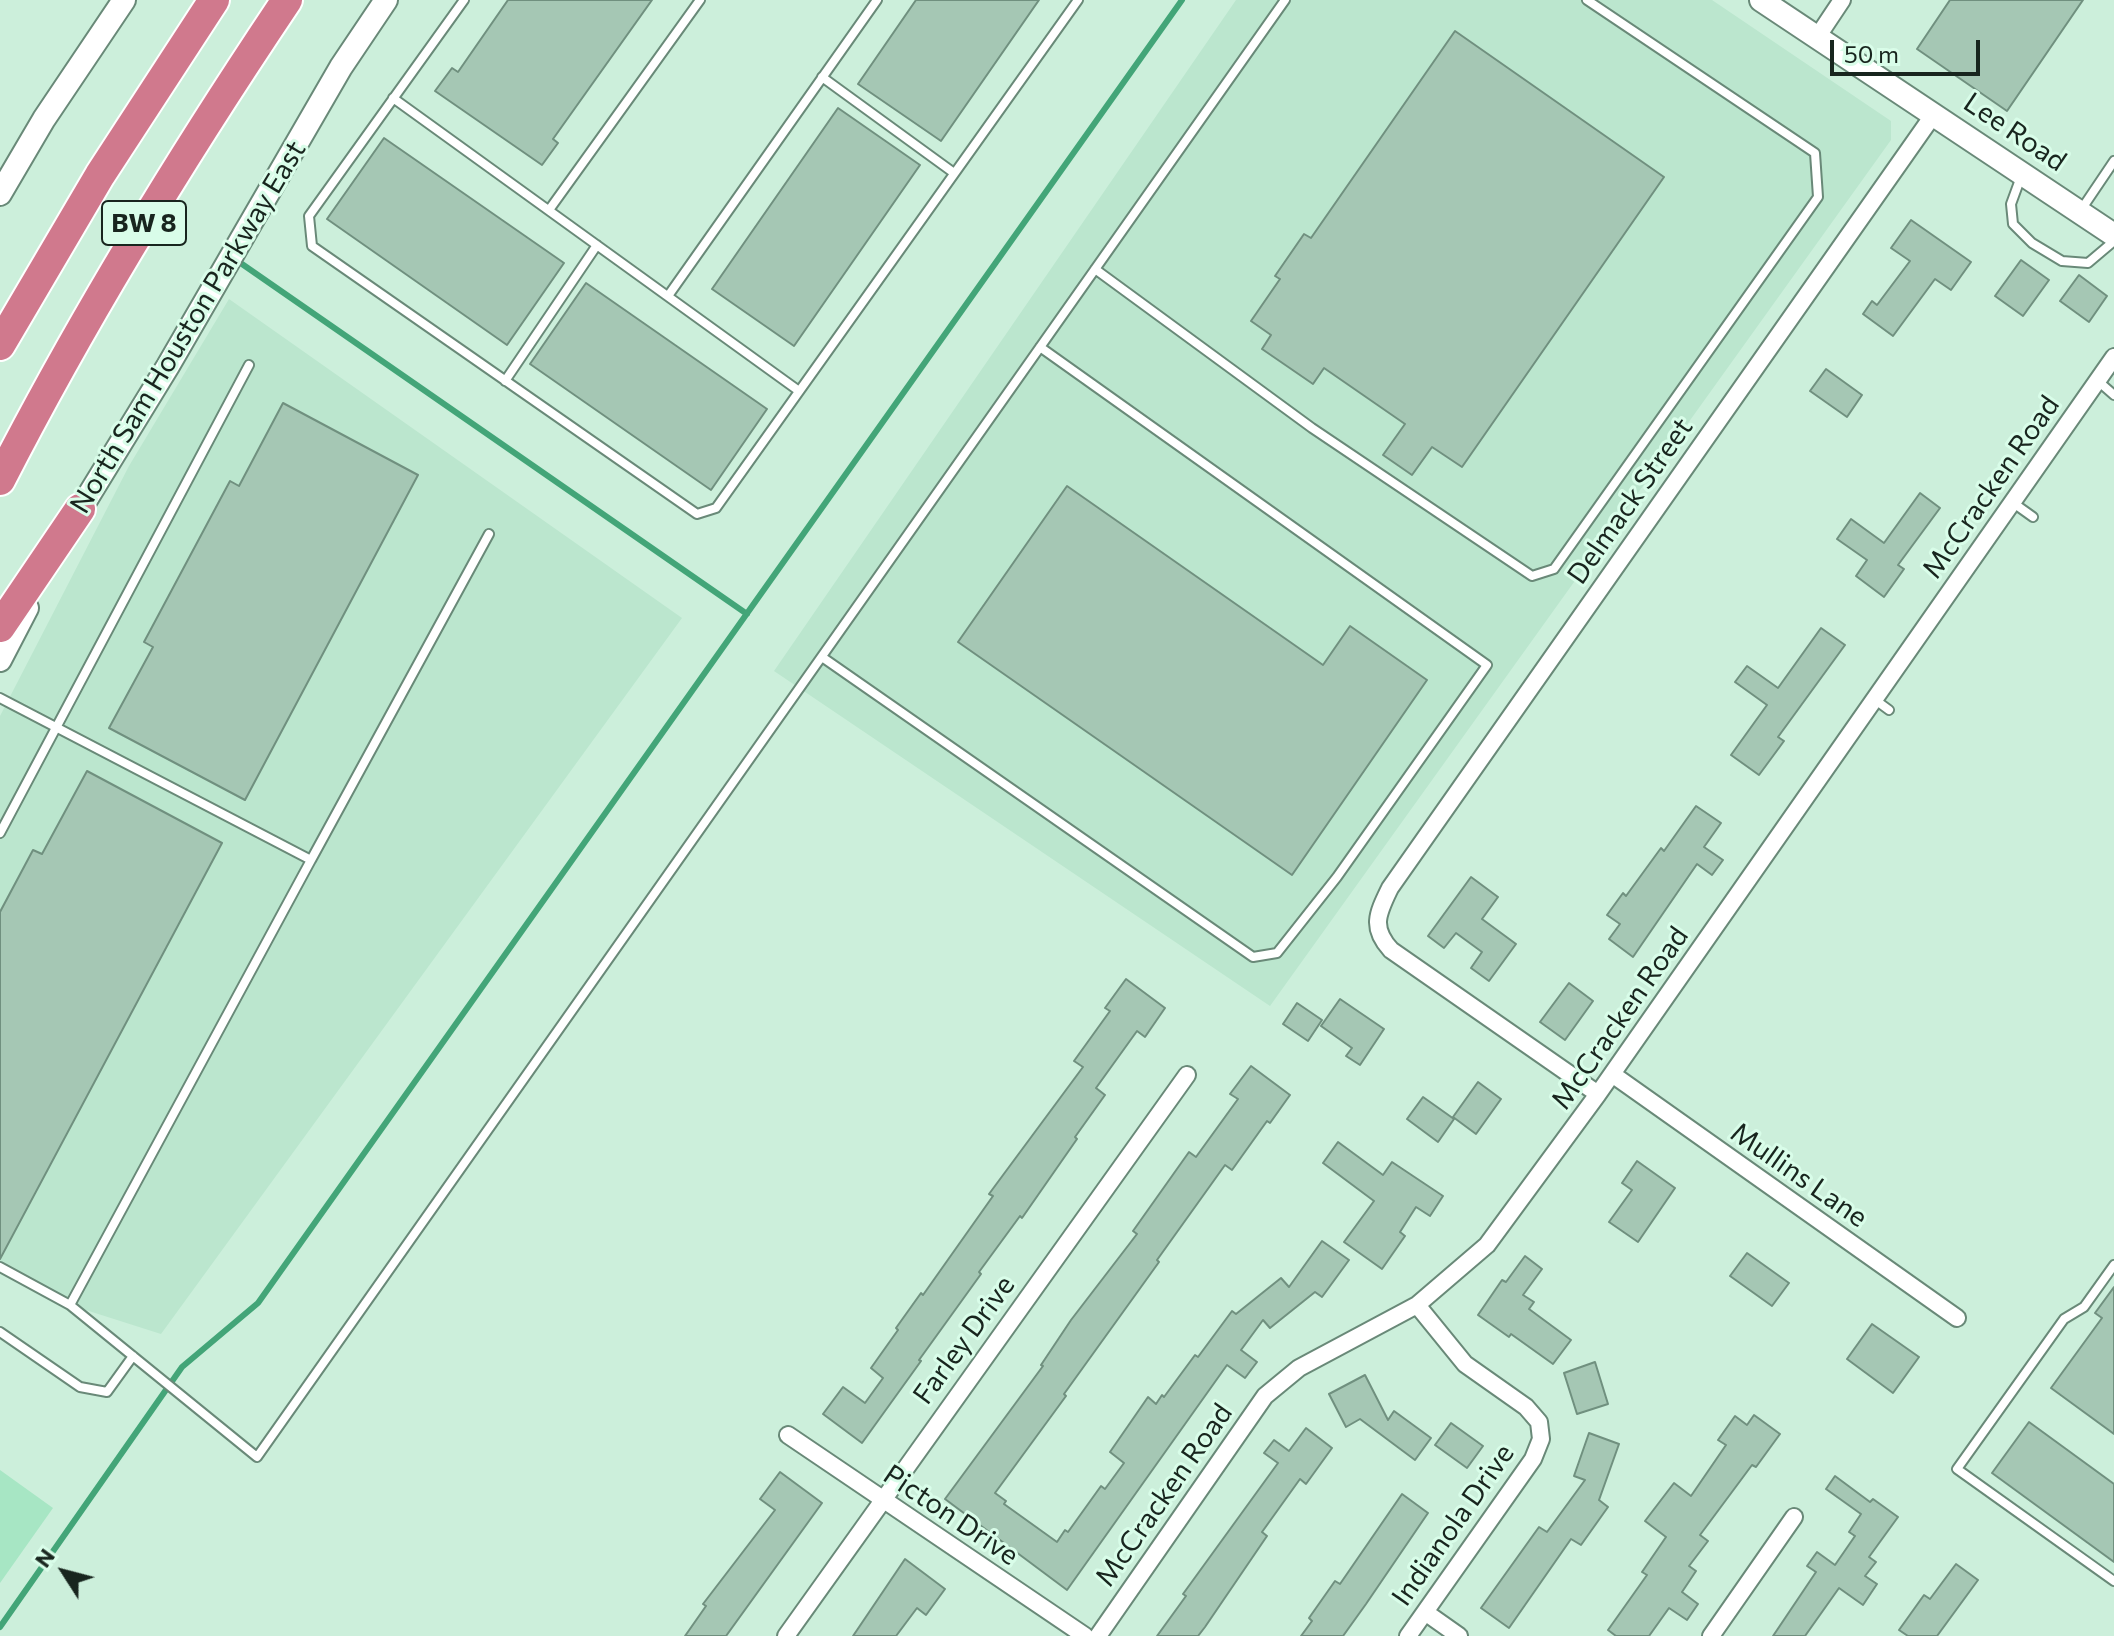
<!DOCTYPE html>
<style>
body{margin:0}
#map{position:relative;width:2114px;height:1636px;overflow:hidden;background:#ccefdb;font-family:Commissioner,sans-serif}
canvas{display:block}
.north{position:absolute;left:24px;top:1532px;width:80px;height:80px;-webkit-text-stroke:6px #d9fde9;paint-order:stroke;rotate:306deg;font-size:22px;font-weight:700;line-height:32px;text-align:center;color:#18251e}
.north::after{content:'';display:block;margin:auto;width:28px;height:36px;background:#18251e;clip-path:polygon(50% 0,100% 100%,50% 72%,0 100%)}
.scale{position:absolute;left:1830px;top:40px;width:150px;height:36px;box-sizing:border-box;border:4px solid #18251e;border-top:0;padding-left:10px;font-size:24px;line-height:28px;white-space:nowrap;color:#18251e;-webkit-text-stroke:6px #d9fde9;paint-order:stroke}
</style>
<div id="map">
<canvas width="2114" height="1636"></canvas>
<div class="north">N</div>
<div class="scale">50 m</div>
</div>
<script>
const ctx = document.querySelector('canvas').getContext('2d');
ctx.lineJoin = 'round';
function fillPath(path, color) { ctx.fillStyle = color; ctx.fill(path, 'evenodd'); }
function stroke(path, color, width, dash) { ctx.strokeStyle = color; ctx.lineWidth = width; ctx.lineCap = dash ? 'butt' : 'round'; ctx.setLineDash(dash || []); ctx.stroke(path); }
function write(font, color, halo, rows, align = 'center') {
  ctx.font = font + ' Commissioner,sans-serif'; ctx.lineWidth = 6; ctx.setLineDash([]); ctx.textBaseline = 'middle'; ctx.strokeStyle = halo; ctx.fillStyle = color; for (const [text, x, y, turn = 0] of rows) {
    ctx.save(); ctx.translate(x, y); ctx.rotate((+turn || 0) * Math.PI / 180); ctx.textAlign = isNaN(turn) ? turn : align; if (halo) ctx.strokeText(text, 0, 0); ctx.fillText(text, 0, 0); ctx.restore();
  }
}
fillPath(new Path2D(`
 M1236,0H1712L1891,121V140L1270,1006L774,671Z
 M229,299L682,618L161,1334L70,1305L0,1267V716L129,466Z`), '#bbe6ce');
fillPath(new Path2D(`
 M0,1470L53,1508L0,1583Z`), '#a7e6c4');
stroke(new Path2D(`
 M242,264L747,614
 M0,1627L182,1367L258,1303L1182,0`), '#43a578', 6);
const building = new Path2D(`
 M508,0H652L553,139L558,143L542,165L435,91L452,68L458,72Z
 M916,0H1039L941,141L858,84Z
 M1950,0H2083L2007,111L1917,49Z
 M1455,31L1664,177L1462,467L1432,447L1412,475L1383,455L1405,424L1324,368L1313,384L1262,349L1271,335L1251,321L1280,279L1275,276L1304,234L1311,238Z
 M838,108L920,165L794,346L712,289Z
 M384,138L564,263L507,345L327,219Z
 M1911,220L1971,262L1951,290L1935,279L1893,336L1863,314L1872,301L1877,305L1910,261L1891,248Z
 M2021,260L2049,280L2023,316L1995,296Z
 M2079,275L2107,296L2089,322L2060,301Z
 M586,283L767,409L711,490L530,364Z
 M1826,369L1862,395L1847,417L1810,391Z
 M283,403L418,475L245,800L109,728L153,647L144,642L230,481L239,486Z
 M1067,486L1323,665L1350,626L1427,680L1292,875L958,642Z
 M1920,493L1940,508L1898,565L1904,569L1884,597L1856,576L1867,560L1837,539L1851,519L1884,543Z
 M1821,628L1845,645L1778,737L1784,741L1759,775L1731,755L1767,705L1735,682L1747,666L1778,688Z
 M87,771L222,843L0,1259V912L33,850L42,854Z
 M1696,806L1721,823L1704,847L1723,860L1712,875L1697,864L1633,957L1609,939L1620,924L1607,915L1623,893L1626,896L1661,848L1664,851Z
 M1471,877L1498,897L1482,919L1516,944L1489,981L1471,968L1482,952L1456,933L1444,948L1428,936Z
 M1126,979L1165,1008L1145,1037L1137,1031L1096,1088L1105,1095L1075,1137L1077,1139L1022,1218L1020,1216L979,1272L981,1274L919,1360L921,1361L862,1443L823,1414L843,1387L865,1403L883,1378L871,1368L898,1330L896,1328L921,1293L923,1295L993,1196L989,1194L1083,1067L1074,1061L1110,1011L1105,1008Z
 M1569,983L1593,1001L1565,1040L1540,1022Z
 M1340,999L1384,1029L1360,1065L1346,1056L1352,1048L1321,1026Z
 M1297,1003L1322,1020L1308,1041L1283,1024Z
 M1251,1066L1290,1095L1270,1123L1267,1121L1232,1170L1225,1165L1157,1260L1159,1262L1064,1394L1066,1396L995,1493L1006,1501L1004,1504L1057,1542L1065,1530L1068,1532L1101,1486L1105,1489L1124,1463L1110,1452L1148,1397L1156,1404L1162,1395L1164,1397L1195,1355L1198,1357L1232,1311L1236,1314L1281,1278L1289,1287L1322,1241L1349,1260L1322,1297L1315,1292L1270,1328L1263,1320L1241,1350L1257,1362L1245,1378L1227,1365L1067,1590L945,1499L1043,1366L1041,1365L1071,1320L1137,1234L1133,1231L1189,1152L1196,1157L1238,1099L1230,1094Z
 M1478,1082L1501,1099L1476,1134L1453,1117Z
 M1423,1097L1454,1119L1438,1142L1407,1119Z
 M1338,1142L1383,1175L1392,1162L1443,1196L1430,1216L1416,1207L1400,1232L1405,1236L1382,1269L1344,1242L1374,1201L1323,1163Z
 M1637,1161L1675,1188L1638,1242L1609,1222L1632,1190L1622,1183Z
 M1747,1253L1789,1283L1772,1306L1730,1276Z
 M1525,1256L1542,1269L1523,1295L1534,1302L1529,1309L1571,1340L1553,1364L1511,1334L1509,1337L1478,1315L1502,1280L1506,1282Z
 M2114,1287V1434L2051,1388L2102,1318L2095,1313Z
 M1872,1324L1919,1357L1893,1393L1847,1359Z
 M1595,1362L1608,1404L1577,1414L1564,1373Z
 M1365,1375L1388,1420L1394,1411L1431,1438L1415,1460L1360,1419L1346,1427L1329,1394Z
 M1754,1415L1780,1434L1756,1467L1752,1465L1700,1535L1708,1541L1689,1566L1696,1571L1682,1592L1698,1604L1687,1620L1669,1608L1649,1636H1616L1608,1630L1647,1575L1642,1572L1666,1537L1645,1521L1674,1483L1691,1496L1726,1445L1718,1440L1735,1416L1747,1425Z
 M2029,1422L2114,1484V1562L1992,1473Z
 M1451,1423L1483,1446L1467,1468L1435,1445Z
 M1306,1428L1332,1448L1306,1484L1300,1479L1262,1532L1267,1536L1205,1627L1198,1636H1157L1186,1596L1183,1594L1278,1463L1264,1453L1274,1440L1289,1451Z
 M1589,1433L1619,1444L1599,1500L1608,1507L1581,1545L1571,1539L1509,1628L1481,1608L1539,1527L1547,1532L1585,1480L1574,1476Z
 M780,1472L822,1503L726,1636H685L706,1606L703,1604L775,1510L760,1499Z
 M1835,1476L1870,1502L1873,1499L1898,1517L1869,1557L1876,1562L1865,1576L1877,1584L1863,1605L1839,1588L1805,1636H1773L1816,1572L1807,1566L1817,1552L1835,1565L1855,1536L1849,1532L1861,1514L1826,1489Z
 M1402,1494L1428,1513L1366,1604L1343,1636H1301L1312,1621L1309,1618L1335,1581L1340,1584Z
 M905,1559L945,1589L926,1615L917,1608L896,1636H853Z
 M1956,1564L1978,1580L1937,1636H1908L1899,1630L1924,1595L1930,1599Z`);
fillPath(building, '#a5c7b4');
stroke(building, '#70907f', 2);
const service = new Path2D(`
 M464,0L309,216L312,246L697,514L716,508L1078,0
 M822,77L954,173
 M393,98L799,391
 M2022,174L2011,204L2013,224L2032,243L2062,261L2088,263L2114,241
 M549,210L700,0
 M2081,210L2114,161
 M1095,269L1312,428L1532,576L1554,569L1818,197L1815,153L1587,0
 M668,296L877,0
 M505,381L597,245
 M2098,381L2114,395
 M2012,502L2033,517
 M822,657L1253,957L1277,953L1337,877L1487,665L1040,347
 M0,698L311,860L70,1305
 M1874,699L1889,710
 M0,833L249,365
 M311,860L489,534
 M2114,1265L2084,1307L2064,1319L1957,1469L2114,1581
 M0,1267L70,1305L257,1457L1285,0
 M0,1332L80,1387L107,1392L133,1356`);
const minor = new Path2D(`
 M1818,36L1842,0
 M1612,1074L1957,1318
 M1598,1094L1391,950C1370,927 1378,913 1390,888L1934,114
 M788,1435L1085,1636
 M1425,1612L1459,1636
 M786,1636L1187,1075
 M1098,1636L1265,1396L1299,1368L1417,1305L1487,1245L1598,1094L2114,357
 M1408,1636L1533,1459L1541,1439L1539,1422L1526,1407L1465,1364L1417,1305
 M1711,1636L1794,1517`);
const secondary = new Path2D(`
 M1761,0L2114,235
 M0,194L44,119L124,0
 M73,521L168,366L341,67L386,0
 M0,660L27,608`);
const motorway = new Path2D(`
 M0,345L100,175L214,0
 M0,480C85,314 183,155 287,0
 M0,627L80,509`);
stroke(service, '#698978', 12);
stroke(minor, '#698978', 20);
stroke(secondary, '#698978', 26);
stroke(motorway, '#fff', 34);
stroke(service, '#fff', 8);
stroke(minor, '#fff', 16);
stroke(secondary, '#fff', 22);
stroke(motorway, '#d0798d', 30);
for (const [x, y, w] of [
 [144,223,84]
]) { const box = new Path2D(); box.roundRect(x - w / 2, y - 22, w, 44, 6); ctx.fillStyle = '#d9fde9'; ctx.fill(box); stroke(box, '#18251e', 2); }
write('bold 26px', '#18251e', null, [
 ["BW 8",144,223]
]);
write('28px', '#18251e', '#d9fde9', [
 ["Lee Road",2015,132,34],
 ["North Sam Houston Parkway East",188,327,-59],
 ["McCracken Road",1991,487,-55],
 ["Delmack Street",1630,501,-55],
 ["McCracken Road",1620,1018,-55],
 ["Mullins Lane",1799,1175,35],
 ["Farley Drive",964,1340,-54],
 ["McCracken Road",1164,1495,-55],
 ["Picton Drive",951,1515,34],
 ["Indianola Drive",1453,1525,-55]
]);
</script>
